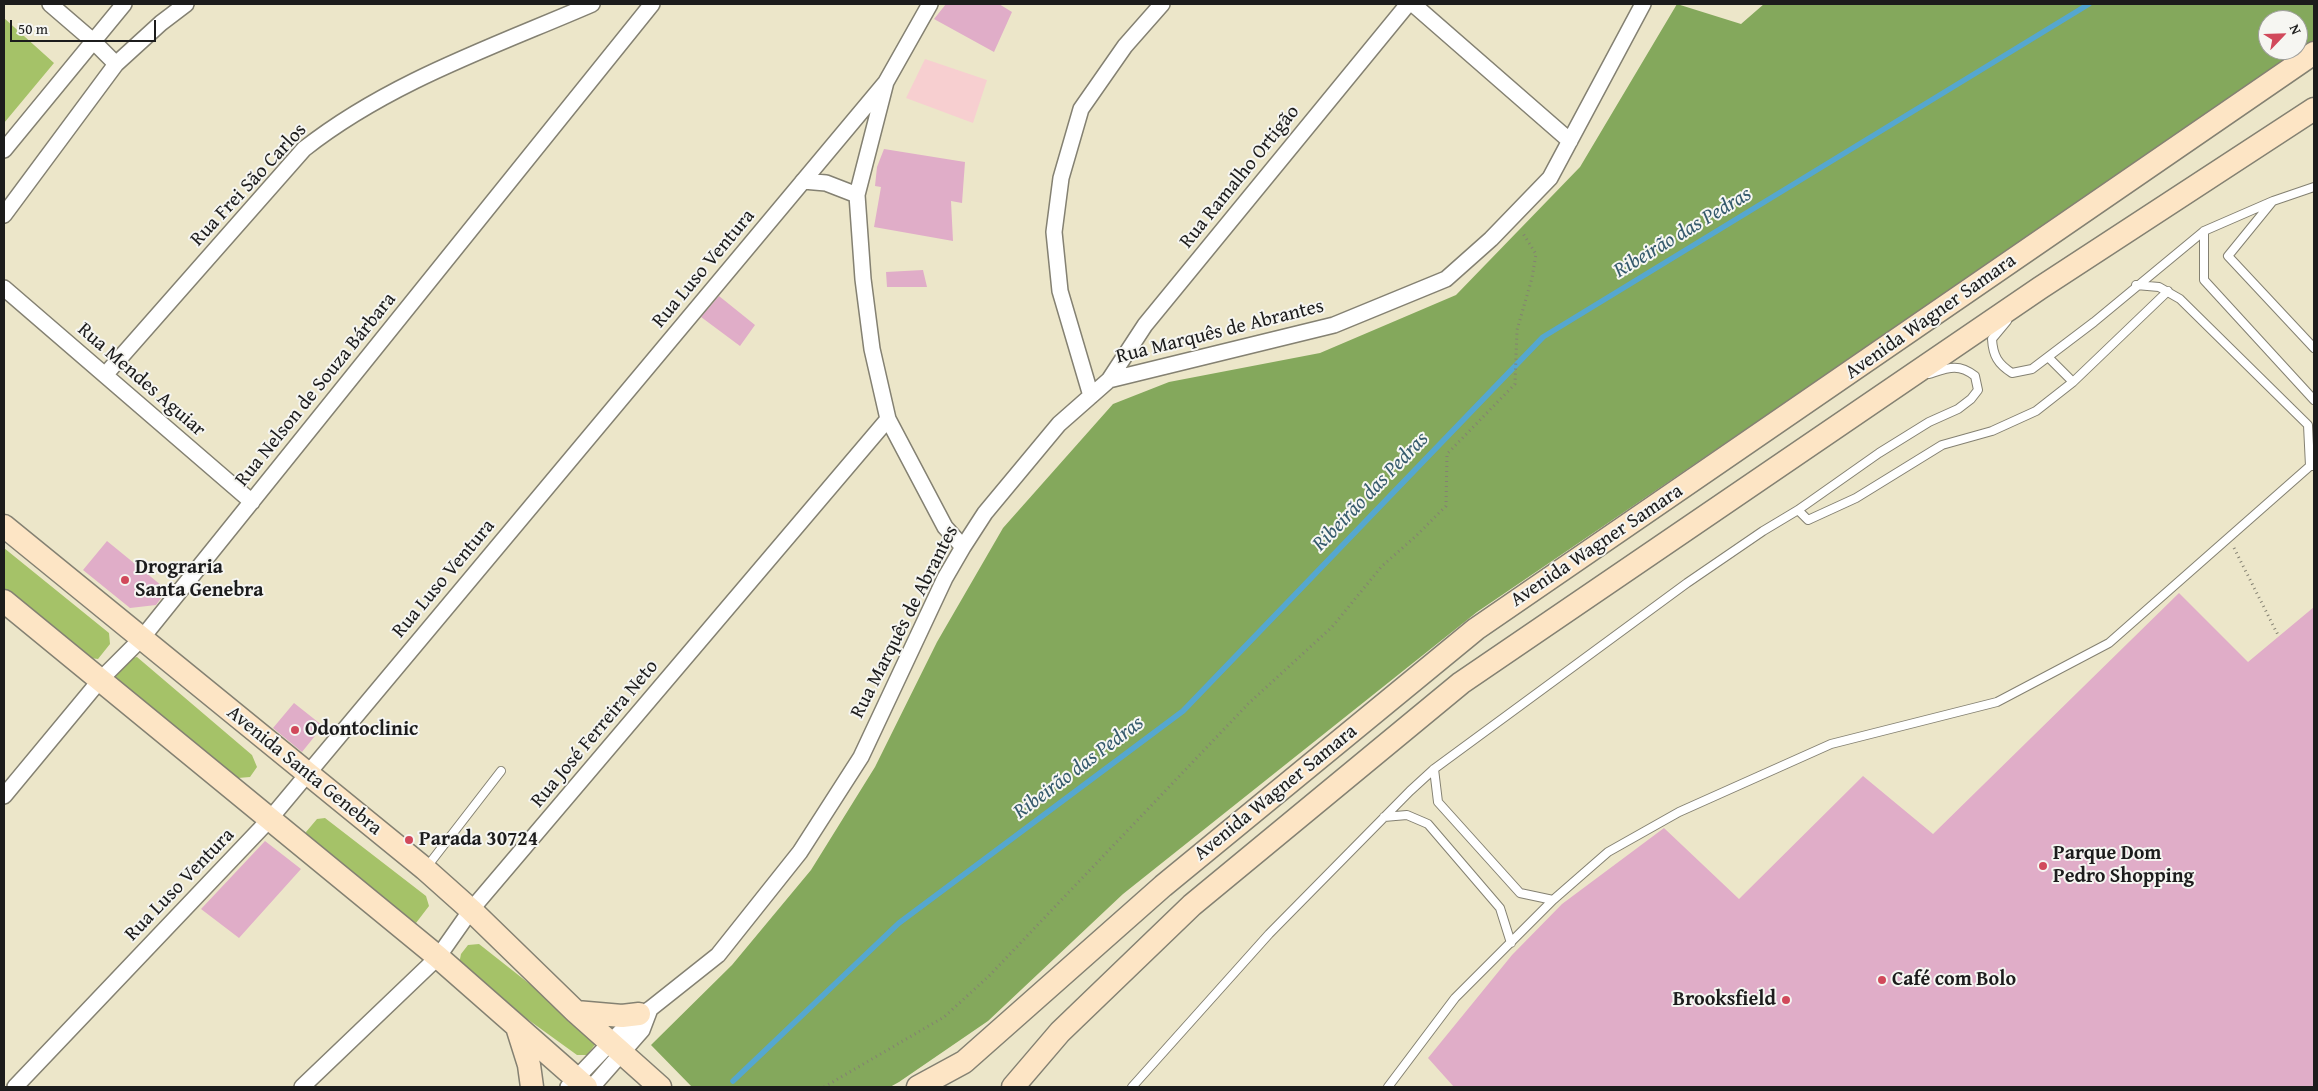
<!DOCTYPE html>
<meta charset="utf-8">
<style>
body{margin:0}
#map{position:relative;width:2318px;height:1091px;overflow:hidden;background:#ece6c9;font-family:"Gentium Book Plus",serif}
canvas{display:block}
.frame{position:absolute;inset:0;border:5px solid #1c1c1c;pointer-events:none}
.north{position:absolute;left:2258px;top:10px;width:50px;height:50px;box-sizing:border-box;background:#f6f6f2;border:1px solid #9f9f9c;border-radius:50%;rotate:66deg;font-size:14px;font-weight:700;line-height:20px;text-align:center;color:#1c1c1c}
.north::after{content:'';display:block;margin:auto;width:18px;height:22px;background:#d1495b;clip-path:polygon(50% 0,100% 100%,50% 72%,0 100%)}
.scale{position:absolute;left:10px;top:20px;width:146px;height:22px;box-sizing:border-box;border:2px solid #1c1c1c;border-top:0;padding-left:6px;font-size:15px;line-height:18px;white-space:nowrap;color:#1c1c1c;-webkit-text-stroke:4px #f6f6f2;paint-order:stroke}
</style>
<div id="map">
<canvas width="2318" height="1091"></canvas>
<div class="frame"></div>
<div class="north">N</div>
<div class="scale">50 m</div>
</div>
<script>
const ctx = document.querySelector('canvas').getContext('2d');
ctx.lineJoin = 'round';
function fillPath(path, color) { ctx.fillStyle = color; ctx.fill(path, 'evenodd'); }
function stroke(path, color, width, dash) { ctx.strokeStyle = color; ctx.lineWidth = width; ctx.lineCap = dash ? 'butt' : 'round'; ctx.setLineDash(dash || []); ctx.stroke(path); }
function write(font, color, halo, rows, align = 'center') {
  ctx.font = font + ' "Gentium Book Plus",serif'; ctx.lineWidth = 4; ctx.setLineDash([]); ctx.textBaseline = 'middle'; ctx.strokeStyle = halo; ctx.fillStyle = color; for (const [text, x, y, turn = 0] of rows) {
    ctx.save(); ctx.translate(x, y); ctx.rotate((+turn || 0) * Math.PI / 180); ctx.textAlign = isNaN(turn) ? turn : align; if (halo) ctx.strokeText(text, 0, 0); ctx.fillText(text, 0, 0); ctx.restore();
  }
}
fillPath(new Path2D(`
 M925,59L987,80L973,123L906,98Z`), '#f7cfd0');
fillPath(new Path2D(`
 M4,18L54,63L4,123Z
 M4,548L109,633L110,644L98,659L90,658L4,588Z
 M137,657L252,755L257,767L250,777L238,778L115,683L114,673L128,659Z
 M325,818L426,896L429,906L416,923L412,922L308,847L306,832L317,819Z
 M479,944L588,1030L597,1042L587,1055H577L458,969L461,954L468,945Z`), '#a5c268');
fillPath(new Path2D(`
 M1677,4L1741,24L1764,4H2314V43L1477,612L1123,894L988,1021L899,1082L890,1087H692L651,1045L732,965L811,870L875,767L937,642L1003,528L1113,404L1169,382L1320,353L1456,295L1580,167ZM2268,20H2298V50H2268Z`), '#84a85c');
stroke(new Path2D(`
 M733,1081L899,923L1183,711L1543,337L2089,4`), '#55a7d0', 5.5);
fillPath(new Path2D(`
 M946,4H999L1012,12L994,52L934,19Z
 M884,149L965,162L962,203L951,201L953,241L874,227L881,187L875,186L877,167Z
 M923,270L927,287H887L886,272Z
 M719,296L755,325L740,346L701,317Z
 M107,541L167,590L156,605L130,608L83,570Z
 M2179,593L2248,662L2314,607V1087H1454L1428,1058L1512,955L1562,904L1664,828L1739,899L1863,776L1933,834Z
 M294,703L323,726L302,752L273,728Z
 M265,841L301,869L239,938L201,909Z`), '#e0adc8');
const lane = new Path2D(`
 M2272,202L2228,256L2314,348
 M2204,231V280L2314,400
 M2136,285L2159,287L2180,299L2308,425L2310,466
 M2007,321L1992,339C1993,356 1998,364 2012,373L2032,369L2094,322L2204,231L2273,201L2314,187
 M2048,357L2073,382
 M1798,510L1808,520L1856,498L1942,445L1992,431L2036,411L2073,382L2168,291
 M1434,769L1438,802L1520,893L1553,900L1608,852L1679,812L1831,744L1997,702L2109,643L2310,466H2314
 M1384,817L1407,815L1428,824L1500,908L1511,943
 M426,868L501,771
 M1132,1087L1269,934L1410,791L1434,769L1687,583L1763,531L1798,510L1879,453L1929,422L1958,409L1971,399L1978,390L1975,376C1958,363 1948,368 1929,374
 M1388,1087L1455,998L1553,900`);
const street = new Path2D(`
 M50,4L93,41L116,64
 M930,4L886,82L857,195L863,279L872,349L888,419L945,527L963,547
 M1413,4L1570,141
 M4,150L124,4
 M803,181L826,183L857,195
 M4,215L116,64L161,23L186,4
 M4,288L252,502
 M105,375L304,149C389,82 495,46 592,4
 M1109,380L1145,325L1408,4
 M1091,396L1060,291L1054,232L1061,178L1081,109L1125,46L1162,4
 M4,796L101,679L142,638L652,4
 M15,1087L269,820L886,82
 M302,1087L438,957L471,910L888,419
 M568,1087L630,1022L650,1009L718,955L800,852L861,757L945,578L963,547L985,513L1059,424L1109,380L1334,325L1446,279L1491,239L1550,178L1643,4
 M592,1087L642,1030L650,1009`);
const secondary = new Path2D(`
 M4,526L425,869L471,910L576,1012L660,1087
 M4,601L438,957L586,1087
 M576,1012L622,1016L639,1014
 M517,1027L529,1065L532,1087
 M918,1087L964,1062L1163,886L1476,629L2314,53
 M1013,1087L1060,1032L1192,905L1461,683L2040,288L2314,109`);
stroke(lane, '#848172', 10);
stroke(street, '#848172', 18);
stroke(secondary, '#848172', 25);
stroke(new Path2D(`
 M2234,548L2279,637
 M824,1087L944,1017L989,976L1248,704L1332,627L1382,566L1416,536L1446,506L1447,454L1515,384L1517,330L1532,278L1536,254L1522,232`), '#848172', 3, [1, 4]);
stroke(lane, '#fff', 8);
stroke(street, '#fff', 15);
stroke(secondary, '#fde5c5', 22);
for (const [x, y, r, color] of [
 [125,580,5,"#d1495b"],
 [295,730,5,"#d1495b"],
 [409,840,5,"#d1495b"],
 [2043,866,5,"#d1495b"],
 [1882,980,5,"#d1495b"],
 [1786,1000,5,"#d1495b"]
]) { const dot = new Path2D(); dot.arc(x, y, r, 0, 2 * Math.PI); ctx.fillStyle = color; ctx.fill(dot); stroke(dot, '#f6f6f2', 2); }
write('20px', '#1c1c1c', '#f6f6f2', [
 ["Rua Ramalho Ortigão",1240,177,-51],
 ["Rua Frei São Carlos",249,185,-47],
 ["Rua Luso Ventura",704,269,-50],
 ["Avenida Wagner Samara",1931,317,-35],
 ["Rua Marquês de Abrantes",1220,332,-14],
 ["Rua Mendes Aguiar",141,380,41],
 ["Rua Nelson de Souza Bárbara",316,390,-51],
 ["Avenida Wagner Samara",1597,546,-34],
 ["Rua Luso Ventura",444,579,-50],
 ["Rua Marquês de Abrantes",905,622,-63],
 ["Rua José Ferreira Neto",595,734,-50],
 ["Avenida Santa Genebra",304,771,39],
 ["Avenida Wagner Samara",1276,793,-39],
 ["Rua Luso Ventura",180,885,-46]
]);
write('bold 20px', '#1c1c1c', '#f6f6f2', [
 ["Drograria",135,568],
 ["Santa Genebra",135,591],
 ["Odontoclinic",305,730],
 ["Parada 30724",419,840],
 ["Parque Dom",2053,854],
 ["Pedro Shopping",2053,877],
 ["Café com Bolo",1892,980],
 ["Brooksfield",1776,1000,"right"]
], 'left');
write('italic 21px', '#365b6d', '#f6f6f2', [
 ["Ribeirão das Pedras",1683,233,-31],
 ["Ribeirão das Pedras",1371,492,-46],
 ["Ribeirão das Pedras",1079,768,-37]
]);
</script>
